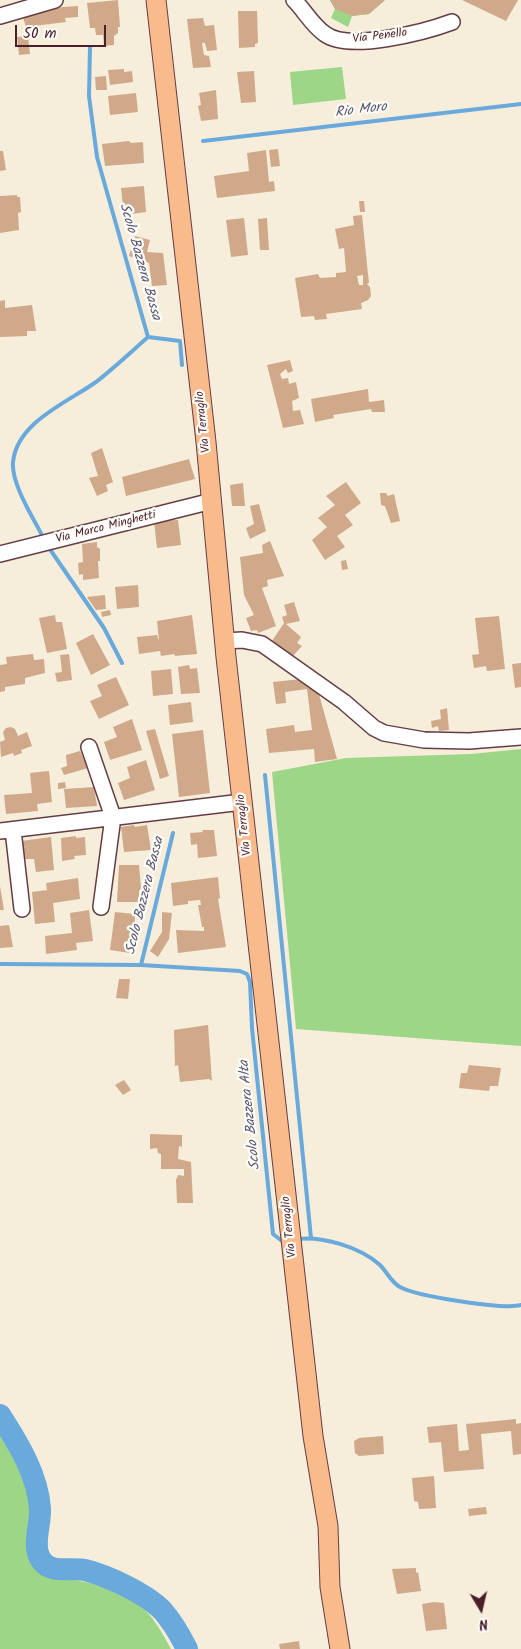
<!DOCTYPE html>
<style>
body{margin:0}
#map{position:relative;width:521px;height:1649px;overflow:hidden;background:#f6eedb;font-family:Kalam,sans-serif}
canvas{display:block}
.north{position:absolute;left:456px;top:1584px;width:50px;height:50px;-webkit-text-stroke:4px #fdfcf7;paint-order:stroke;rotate:171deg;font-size:14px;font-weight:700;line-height:20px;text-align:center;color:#4a1f2b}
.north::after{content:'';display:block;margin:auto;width:18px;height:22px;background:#4a1f2b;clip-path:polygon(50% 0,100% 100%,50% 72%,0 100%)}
.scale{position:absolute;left:15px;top:25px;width:91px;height:22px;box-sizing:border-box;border:2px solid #4a1f2b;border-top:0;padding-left:6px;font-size:15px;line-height:18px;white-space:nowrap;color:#4a1f2b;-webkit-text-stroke:4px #fdfcf7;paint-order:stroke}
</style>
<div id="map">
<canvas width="521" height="1649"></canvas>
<div class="north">N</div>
<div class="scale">50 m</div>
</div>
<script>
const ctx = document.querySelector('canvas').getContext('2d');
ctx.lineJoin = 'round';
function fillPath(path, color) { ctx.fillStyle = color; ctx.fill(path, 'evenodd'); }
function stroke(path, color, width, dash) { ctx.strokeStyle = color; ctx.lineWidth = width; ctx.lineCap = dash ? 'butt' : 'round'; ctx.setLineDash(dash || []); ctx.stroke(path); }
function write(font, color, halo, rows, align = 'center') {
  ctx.font = font + ' Kalam,sans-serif'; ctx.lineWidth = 4.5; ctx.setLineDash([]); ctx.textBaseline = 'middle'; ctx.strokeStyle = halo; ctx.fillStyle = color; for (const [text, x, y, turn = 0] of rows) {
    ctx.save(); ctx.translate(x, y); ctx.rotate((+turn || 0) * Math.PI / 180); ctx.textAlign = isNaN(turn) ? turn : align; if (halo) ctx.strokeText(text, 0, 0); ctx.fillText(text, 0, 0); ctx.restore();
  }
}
fillPath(new Path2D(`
 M330,0L384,1L369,14L352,16L348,27L331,18L335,9Z
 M342,67L346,99L293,105L290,72Z
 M521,749V1046L296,1029L272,772L346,758L471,754Z
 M0,1431C12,1451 29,1473 32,1496C36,1522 17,1561 46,1574C111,1589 138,1583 171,1649H0Z`), '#9ed688');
stroke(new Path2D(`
 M203,141L521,104
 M148,337L180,341L182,365
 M44,539C34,519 11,484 13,462C17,422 68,402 96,382C114,368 131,352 148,337L97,157L89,96L90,47
 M47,545L104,628L122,663
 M265,775L311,1238
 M0,964L141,965L240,971L247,974L250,982L252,1028L273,1234L282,1241H285
 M141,965L173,833
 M297,1239C323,1236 360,1247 380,1265C387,1272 391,1282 400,1287C416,1296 504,1310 521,1305`), '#6aa9dc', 4);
stroke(new Path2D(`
 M0,1415C18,1443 38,1475 40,1509C41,1524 31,1548 42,1561C51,1574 71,1567 85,1570C108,1576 145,1593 162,1610C171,1620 181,1637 187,1649`), '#6aa9dc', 22);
fillPath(new Path2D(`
 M118,0L120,27H118V33L114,36V45L104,46L103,35H96L95,28H90L87,3Z
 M330,0H385L369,14L352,16L335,9Z
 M462,0H518L506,21Z
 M78,6V17L65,18L66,22L26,27L22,14L49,8Z
 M238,11H257L258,43L255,44V47L239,48Z
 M203,18L205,26L214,25L217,50L207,51L205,43H202L204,55L209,56L211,67L193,68L187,19Z
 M28,36L30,54L19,55L17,37Z
 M124,69V72L132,71L133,82L110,85L108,70Z
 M254,71L256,102L241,103L237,72Z
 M106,76L107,90H96L95,77Z
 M216,90L218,119L201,121L198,106L201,105L199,93Z
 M136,93L138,112L110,115L108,96Z
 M129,141L131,143L143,142L144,163L105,166L102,144Z
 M278,149L280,166L271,167L269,150Z
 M266,150L269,182L274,181L275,191L217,198L214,176L249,171L247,153Z
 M0,151H3L6,170L0,171Z
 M144,186L146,212L124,215L121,188Z
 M17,195V197H20L21,212L18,213L19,230L0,233V196Z
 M359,201H364L365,212H360Z
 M362,215L368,274L369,283L367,284L370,287L371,296L368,300L361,303L362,309L326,314L327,319L315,320L314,316L301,317L295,278L318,274L320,278L336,277V273L346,272L344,248L339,249L335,229L354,225L353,216ZM363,275V285H359L357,276Z
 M244,218L248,255L231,257L226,220Z
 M267,218L269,250H260L258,219Z
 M135,236L150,240L147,252L163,253L167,285L152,286L149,263L129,256Z
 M5,300V308L32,305L36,331H27V336L0,337V301Z
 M290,360L293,371L288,373L286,369L280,374L282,379L288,378L289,384L296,382L299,398L292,401L293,411L300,410L304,424L283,428L267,365Z
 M368,389L369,402L384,400L385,412H372L371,409L333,415L334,418L315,422L311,399Z
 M102,448L113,482L106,485L108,491L97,496L89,478L98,476L91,453Z
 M189,459L195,479L126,496L122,477Z
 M346,482L361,503L345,515L353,525L337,536L345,547L325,560L312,540L327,527L318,518L335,505L326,496Z
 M243,483L245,506H232L230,485Z
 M380,493H386L388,496L394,494L400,521L391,523L385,506L381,505Z
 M259,504L266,531L250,539L246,528L254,524L250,506Z
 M178,520L181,545L157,548L154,521Z
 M270,541L284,576L267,580L268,586L262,588L276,626L258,633L257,630L251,631L246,618L254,615L244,595L240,557L263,553L262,545Z
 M97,542V547L100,549V561H98L99,578L83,580V574L79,575L78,563L83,562L82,544Z
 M346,560L348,569L342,570L341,561Z
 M138,585L139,607L117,609L115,587Z
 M105,595L106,609L96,610L87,597Z
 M294,602L300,621L286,624L301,637L297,643L302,646L292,657L272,641L284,623L282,617L287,615L284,605Z
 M110,610L111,615L102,617L101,612Z
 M55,615L56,622H62L67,649L47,653L39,618Z
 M192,615L197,654L175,656L174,654L161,656L160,651L139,654L137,637L157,635L159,641L157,621Z
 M499,616L505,669L487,671L486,666L474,668L472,655L479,654L475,618Z
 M93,634L110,665L91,675L76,643Z
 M33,654L34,660L44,659L45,673L25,678V684L5,687V691L0,692V665L7,664L6,657Z
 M69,654L72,680L57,682L55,673L62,672L60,655Z
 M521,663V687L515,688L512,664Z
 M189,665L190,669L197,668L200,693L181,694L178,667Z
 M171,669L173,694L153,696L151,671Z
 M116,677L129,705L99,719L90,701L102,696L97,685Z
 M302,679L307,681L308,688L317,687L337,759L315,762L314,749L269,753L266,729L294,725L295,732L312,730L307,689L285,692L286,703L276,704L273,682Z
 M191,702L193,722L170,725L168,705Z
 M447,708L449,730L439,731L438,726L432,728L431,721L441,719L440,710Z
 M132,719L142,750L110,760L104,742L117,737L113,727Z
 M11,727L15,729L18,736L27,732L32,746L21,750L22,753L14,756L13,753L1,757L0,742L5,740L3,732L6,728Z
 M155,729L169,776L160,779L146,731Z
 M203,730L210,793L179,797L172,734Z
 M80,751L88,768L64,775L61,768L67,766L66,755Z
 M146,760L155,790L124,800L118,783L130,778L127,767Z
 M49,771L52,802L37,804L38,811L6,814L4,795L32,793L30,773Z
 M65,782L66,788L58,789V783Z
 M94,787L97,806L66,808L64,789Z
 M134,825L135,827L147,825L151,850L124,852L121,827Z
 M202,830H214L217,856L198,858L197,844L191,845L190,833L203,832Z
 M76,836V838L85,837L86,855L74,856L75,859L62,861L61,838Z
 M51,837L54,870L36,872L34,859H23L21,841Z
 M119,865H139L141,888L139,891V902H117Z
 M218,877L220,898L218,899L226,947L178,953L176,930L204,931V927H202L198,905H201L200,900L188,901V904L173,906L171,883Z
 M78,878L80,899L53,903L55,922L35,924L32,892L47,890L46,883Z
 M0,886L4,910H0Z
 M89,910L93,941L76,943L77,950L46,954L45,936L72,933L70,913Z
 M115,912L135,914L134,942L132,941L130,953L110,950Z
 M162,912L172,913L169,939L158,957L150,951L162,932Z
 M9,925L13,947L0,948V926Z
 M119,979H130L128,999L116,998Z
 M208,1025L212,1081L209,1079L180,1082L178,1065L175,1066L174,1030Z
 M469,1065L501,1068L498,1086H490L489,1091L459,1088L461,1073H467Z
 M124,1080L131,1090L123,1095L115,1085Z
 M150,1134L182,1135V1147L179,1146L178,1159L191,1162L193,1203H177L176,1180L178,1175L184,1176V1169H161V1154L158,1153L157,1148L150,1149Z
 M516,1419V1424L521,1423V1454L513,1455L511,1431L481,1434L484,1469L444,1472L441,1442L429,1443L427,1427L457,1424L459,1451L469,1450L466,1424Z
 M383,1436L384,1454L359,1456L355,1453L354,1441L359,1438Z
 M434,1476L436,1508L419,1509L418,1502L414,1501L412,1478Z
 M486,1507L487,1514L469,1516L468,1509Z
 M416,1568V1573L418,1572L421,1591L397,1594L392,1569Z
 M434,1602L444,1603L447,1629L426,1631L422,1604Z
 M299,1641L300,1649H280L279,1644Z`), '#d0a98a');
const minor = new Path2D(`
 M294,0C305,11 312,25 325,34C349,52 425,32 452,22
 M0,16L55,0
 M0,554L212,501
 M225,641L242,640L262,644L344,702L374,728L384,733L424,740L469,741L521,737
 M89,747L113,817L101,907
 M13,830L22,909
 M0,831L242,802`);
const major = new Path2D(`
 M156,0L206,442L226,657L313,1436L328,1526L330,1587L340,1649`);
stroke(minor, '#643e45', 18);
stroke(major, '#643e45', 21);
stroke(minor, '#fff', 15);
stroke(major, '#fabb8c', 19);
write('12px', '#4a1f2b', '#fdfcf7', [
 ["Via Penello",380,37,-7],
 ["Via Terraglio",204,422,-96],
 ["Via Marco Minghetti",106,528,-14],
 ["Via Terraglio",245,825,-96],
 ["Via Terraglio",290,1227,-96]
]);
write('italic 14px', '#575672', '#fdfcf7', [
 ["Rio Moro",361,111,-7],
 ["Scolo Bazzera Bassa",139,262,74],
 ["Scolo Bazzera Bassa",146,896,-76],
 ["Scolo Bazzera Alta",251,1115,-96]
]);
</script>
